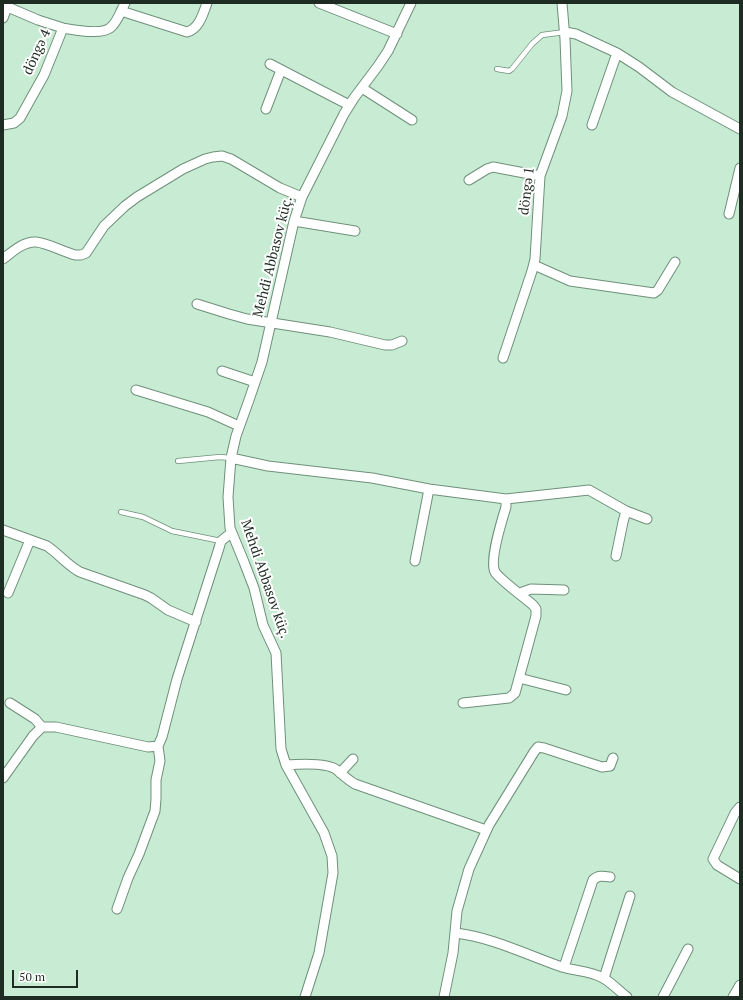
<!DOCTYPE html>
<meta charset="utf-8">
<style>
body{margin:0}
#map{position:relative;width:743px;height:1000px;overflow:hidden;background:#c8ecd3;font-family:"PT Serif",serif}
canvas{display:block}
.frame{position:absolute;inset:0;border:4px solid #1e2c23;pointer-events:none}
.scale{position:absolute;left:12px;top:970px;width:66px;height:18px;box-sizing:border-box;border:2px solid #1e2c23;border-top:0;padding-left:5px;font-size:12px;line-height:14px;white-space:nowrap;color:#1e2c23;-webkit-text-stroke:3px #fff;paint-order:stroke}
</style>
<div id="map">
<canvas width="743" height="1000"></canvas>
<div class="frame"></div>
<div class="scale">50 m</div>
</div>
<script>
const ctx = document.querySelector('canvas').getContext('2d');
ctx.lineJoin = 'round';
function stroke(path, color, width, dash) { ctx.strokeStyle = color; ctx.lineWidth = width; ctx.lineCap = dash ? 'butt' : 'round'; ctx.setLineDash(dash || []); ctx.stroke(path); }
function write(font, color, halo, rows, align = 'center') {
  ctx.font = font + ' "PT Serif",serif'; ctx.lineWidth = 4; ctx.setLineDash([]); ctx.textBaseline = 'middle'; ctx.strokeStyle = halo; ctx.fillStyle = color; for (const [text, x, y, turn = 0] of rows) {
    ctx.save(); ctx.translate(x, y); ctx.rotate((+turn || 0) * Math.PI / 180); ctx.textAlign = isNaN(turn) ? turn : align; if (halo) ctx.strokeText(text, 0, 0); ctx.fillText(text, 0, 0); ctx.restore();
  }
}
const service = new Path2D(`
 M497,69L509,71L512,69L532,44L542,35L565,32
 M178,461L220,457L231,458
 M121,512L143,517L172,531L221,541`);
const minor = new Path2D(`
 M319,3L397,34
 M3,5L38,20L63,28
 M121,11L187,32C199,29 203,14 207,3
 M3,18L7,7
 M565,32L576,34L617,53L639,67L672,92L740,129
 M270,64L349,105
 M362,88L412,120
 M266,109L281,70
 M3,125L14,123L20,118L44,75L63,28C74,30 101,35 110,28C117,23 121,11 125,3
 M592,125L617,53
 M469,180L487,169L493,167L540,176
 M729,214L740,168
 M294,221L355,231
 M3,259C12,252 24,241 36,242C48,243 63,252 75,255H81L86,253L104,226L125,206L137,197L183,169L205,159L213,157L222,156L231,159L280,188L302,197
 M534,265L570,281L654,293L658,290L675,262
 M197,304L229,314L247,319L330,332L385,345H392L402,341
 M503,358L532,271L535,259L540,176L562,116L567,91L565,39L562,3
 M222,371L255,382
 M136,390L208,412L239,426
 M231,458L268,466L372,478L429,489L506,499L589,490L626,511L647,519
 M3,530L47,546C59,554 68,566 80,572L145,595L151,598L168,610L196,622
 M616,556L623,522L626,511
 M415,561L429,489
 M8,593L30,540
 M520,593L531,589L564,590
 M519,678L566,690
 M10,703L35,719L42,727
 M463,703L509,698L515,693L536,616V609L533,605C524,597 500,580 495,572C489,561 502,520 506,507V499
 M286,765C299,764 327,762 337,770C343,775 348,780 355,784L486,830
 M340,773L353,759
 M3,778L33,736L42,727H56L148,747L158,746L162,737L177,679L219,548L221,541L231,533
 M740,807L735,813L713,859L717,865L740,879
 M117,909L128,878L139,854L155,811L156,799V780L160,761L158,746
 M455,933C492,937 527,955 562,967C575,971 591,971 603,978C612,983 619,991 627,997
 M564,967L593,880C598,875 603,876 610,877
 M604,978L630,896
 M305,997L319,953L333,873L332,856L324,833L286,765L281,749L276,653L263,625L254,588L244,562L230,528L228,497L231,458L236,436L249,400L262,362L294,221L302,197L344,114L354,98L378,66L388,51L411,3
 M444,997L453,953L457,911L469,869L489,825L534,752L538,747L544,748L602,767L610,766L613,758
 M663,997L688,949
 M733,997L740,985`);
stroke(service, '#6e907a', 6);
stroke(minor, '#6e907a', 11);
stroke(service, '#fff', 4.5);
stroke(minor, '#fff', 9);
write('14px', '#1e2c23', '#fff', [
 ["döngə 4",37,52,-66],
 ["döngə 1",527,191,-83],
 ["Mehdi Abbasov küç.",273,257,-76],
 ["Mehdi Abbasov küç.",265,579,71]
]);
</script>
